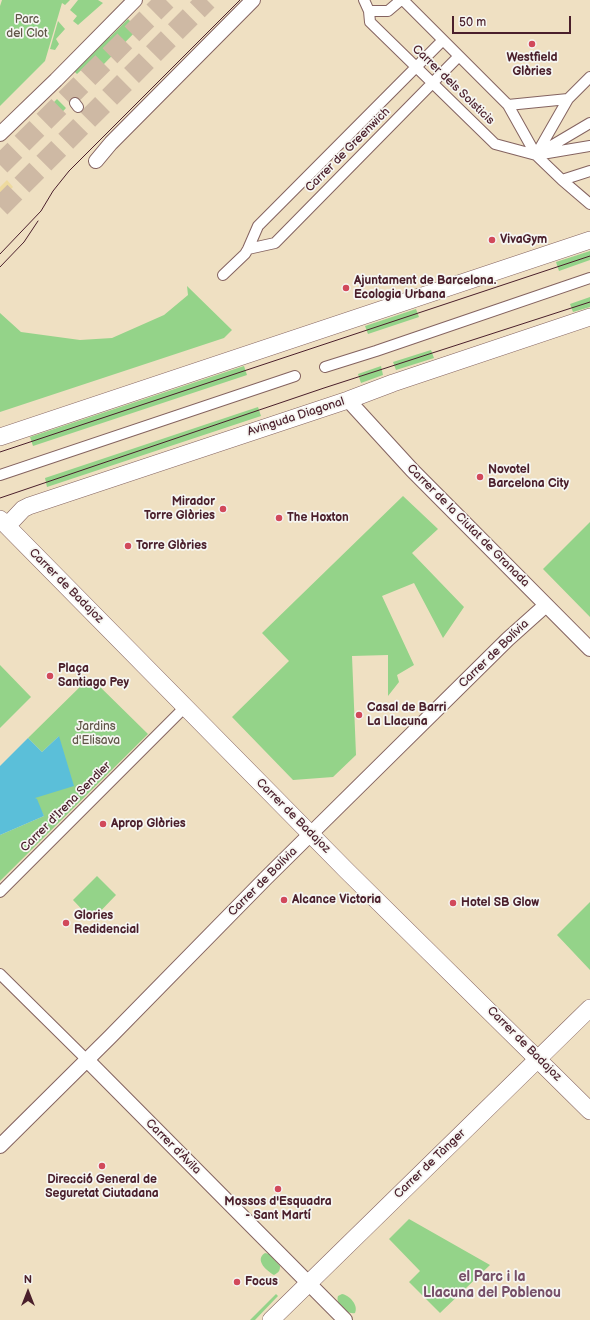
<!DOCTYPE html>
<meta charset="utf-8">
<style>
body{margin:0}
#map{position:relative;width:590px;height:1320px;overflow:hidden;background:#efe0c2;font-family:"Balsamiq Sans",sans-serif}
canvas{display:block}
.north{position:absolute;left:8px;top:1272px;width:40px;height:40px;-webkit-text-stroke:3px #f6f6f2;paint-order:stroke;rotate:0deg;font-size:11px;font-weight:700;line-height:16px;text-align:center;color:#4a1f2b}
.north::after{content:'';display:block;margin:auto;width:14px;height:18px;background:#4a1f2b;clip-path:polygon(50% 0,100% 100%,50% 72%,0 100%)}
.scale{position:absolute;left:452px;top:16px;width:119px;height:18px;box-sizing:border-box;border:2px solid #4a1f2b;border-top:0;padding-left:5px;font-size:12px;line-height:14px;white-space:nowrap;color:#4a1f2b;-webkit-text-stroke:3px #f6f6f2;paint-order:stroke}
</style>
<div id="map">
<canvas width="590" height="1320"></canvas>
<div class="north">N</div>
<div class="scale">50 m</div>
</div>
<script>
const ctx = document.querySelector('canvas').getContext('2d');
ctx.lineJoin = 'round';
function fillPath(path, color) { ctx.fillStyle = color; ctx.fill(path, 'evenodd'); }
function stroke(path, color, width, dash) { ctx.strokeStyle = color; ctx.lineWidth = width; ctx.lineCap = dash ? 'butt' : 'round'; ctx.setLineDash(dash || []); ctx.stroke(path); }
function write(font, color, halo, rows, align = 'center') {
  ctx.font = font + ' "Balsamiq Sans",sans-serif'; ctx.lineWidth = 3.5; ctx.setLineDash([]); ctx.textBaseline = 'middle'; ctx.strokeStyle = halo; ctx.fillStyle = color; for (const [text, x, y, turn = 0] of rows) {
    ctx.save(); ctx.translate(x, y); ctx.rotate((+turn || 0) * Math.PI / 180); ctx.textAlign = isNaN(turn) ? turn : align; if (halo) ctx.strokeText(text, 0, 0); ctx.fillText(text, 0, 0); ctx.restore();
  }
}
fillPath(new Path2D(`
 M2,0H70L65,5L62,3L45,61L0,106V6Z
 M78,0H98L103,3L78,25L73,21L77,16L70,10Z
 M128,19L138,29L103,65L95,57L77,74L72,69L107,34L110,37Z
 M58,21L65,29L56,39L59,44L55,50L50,49Z
 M57,99L66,108L53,122L43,113Z
 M590,251V260L559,271L556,262Z
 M187,286L232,330L224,338L0,412V313L21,332L80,340L112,338L164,315L188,295Z
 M590,297V307L573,312L570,304Z
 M416,309L419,317L368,334L365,326Z
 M431,350L434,358L396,370L393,362Z
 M244,366L247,375L33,446L30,437Z
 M381,366L383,375L361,383L358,374Z
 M258,407L261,416L47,487L45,478Z
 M403,496L438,529L412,553L464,607L443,638L414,583L382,596L414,665L397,675L399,682L388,696V655L352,656L356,755L333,777L293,780L232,717L289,661L262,633Z
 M590,522V617L543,569Z
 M0,665L31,697L0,728Z
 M90,677L148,734L0,881V835L44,816L34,798L59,736L42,752L28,738Z
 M97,876L116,895L92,920L73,900Z
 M590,902V970L557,935Z
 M409,1219L490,1265L440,1313L409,1282L420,1271L389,1239Z
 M265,1253L269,1254L280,1266C280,1271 279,1272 274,1275C267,1271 254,1260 265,1253Z
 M276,1294L278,1296L255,1320H250Z
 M342,1294C349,1295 359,1305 355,1313C347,1315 335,1304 338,1296Z`), '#94d389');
fillPath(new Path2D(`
 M7,180L13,187L0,200V187Z`), '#eeda9e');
fillPath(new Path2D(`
 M59,736L74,786L35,798L37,799L44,816L0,835V766L28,738L42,752Z`), '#5bbfd9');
stroke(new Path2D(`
 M0,165L166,0
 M0,207L207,0`), '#ceb9a4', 21, [21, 10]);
const pedestrian = new Path2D(`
 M364,0L369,11H388L401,0
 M403,0L508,105L536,155L562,180L590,204
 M369,11L370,22L495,144L536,155L590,146
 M75,103L78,107
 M508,105L568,99
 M541,152L590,123
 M536,155L568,99L590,77
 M562,180L590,171
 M248,249L275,243L459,56
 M223,275L245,254L248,249L258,226L443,40
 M325,367L376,351L590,278
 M0,475L295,376
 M0,892L185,707
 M0,974L87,1060`);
const minor = new Path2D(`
 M0,134L56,80L135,0
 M96,161L111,143L253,0
 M348,400L412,470L590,649
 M87,1060L345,1320
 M0,1146L110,1037L266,878L508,639L546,605`);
const tertiary = new Path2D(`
 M0,437L590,240
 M0,519L347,871L590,1111
 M7,526L23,509L29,506L348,400L393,383L590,317
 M271,1320L590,1008`);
stroke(pedestrian, '#846360', 12);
stroke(minor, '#846360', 16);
stroke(tertiary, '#846360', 18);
stroke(pedestrian, '#fff', 10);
stroke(minor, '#fff', 14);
stroke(tertiary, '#fff', 17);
stroke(new Path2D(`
 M0,254L41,211L53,191L69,171L240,0
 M0,267L24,242L38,221
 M0,452L590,256
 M0,498L324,388L590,302`), '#4a1f2b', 1);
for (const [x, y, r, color] of [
 [532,44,4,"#d1495b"],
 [492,240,4,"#d1495b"],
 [346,288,4,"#d1495b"],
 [480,477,4,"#d1495b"],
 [223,509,4,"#d1495b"],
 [279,518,4,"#d1495b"],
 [128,546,4,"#d1495b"],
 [50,676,4,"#d1495b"],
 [359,715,4,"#d1495b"],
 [103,824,4,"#d1495b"],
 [284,900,4,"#d1495b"],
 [453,903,4,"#d1495b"],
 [66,923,4,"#d1495b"],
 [102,1166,4,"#d1495b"],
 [278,1189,4,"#d1495b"],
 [237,1282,4,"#d1495b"]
]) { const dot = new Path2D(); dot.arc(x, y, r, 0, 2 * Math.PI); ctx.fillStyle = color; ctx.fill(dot); stroke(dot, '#f6f6f2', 1.5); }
write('12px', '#605547', '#f6f6f2', [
 ["Parc",27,20],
 ["del Clot",27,34],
 ["Jardins",96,727],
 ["d'Elisava",96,741]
]);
write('bold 12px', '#4a1f2b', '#f6f6f2', [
 ["Westfield",532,58,"center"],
 ["Glòries",532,72,"center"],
 ["VivaGym",500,240],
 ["Ajuntament de Barcelona.",354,281],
 ["Ecologia Urbana",354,295],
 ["Novotel",488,470],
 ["Barcelona City",488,484],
 ["Mirador",215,502,"right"],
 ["Torre Glòries",215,516,"right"],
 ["The Hoxton",287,518],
 ["Torre Glòries",136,546],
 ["Plaça",58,669],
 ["Santiago Pey",58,683],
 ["Casal de Barri",367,708],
 ["La Llacuna",367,722],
 ["Aprop Glòries",111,824],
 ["Alcance Victoria",292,900],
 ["Hotel SB Glow",461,903],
 ["Glories",74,916],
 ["Redidencial",74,930],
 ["Direcció General de",102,1180,"center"],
 ["Seguretat Ciutadana",102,1194,"center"],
 ["Mossos d'Esquadra",278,1202,"center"],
 ["- Sant Martí",278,1216,"center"],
 ["Focus",245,1282]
], 'left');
write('12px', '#4a1f2b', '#f6f6f2', [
 ["Carrer dels Solsticis",453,85,44],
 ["Carrer de Greenwich",348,150,-45],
 ["Avinguda Diagonal",296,417,-18],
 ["Carrer de la Ciutat de Granada",468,526,45],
 ["Carrer de Badajoz",66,586,45],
 ["Carrer de Bolívia",494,654,-44],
 ["Carrer d'Irena Sendler",66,807,-45],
 ["Carrer de Badajoz",293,816,45],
 ["Carrer de Bolívia",263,882,-45],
 ["Carrer de Badajoz",524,1044,45],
 ["Carrer d'Àvila",173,1147,45],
 ["Carrer de Tànger",430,1164,-44]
]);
write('bold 14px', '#765068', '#f6f6f2', [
 ["el Parc i la",492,1277],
 ["Llacuna del Poblenou",492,1293]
]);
</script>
